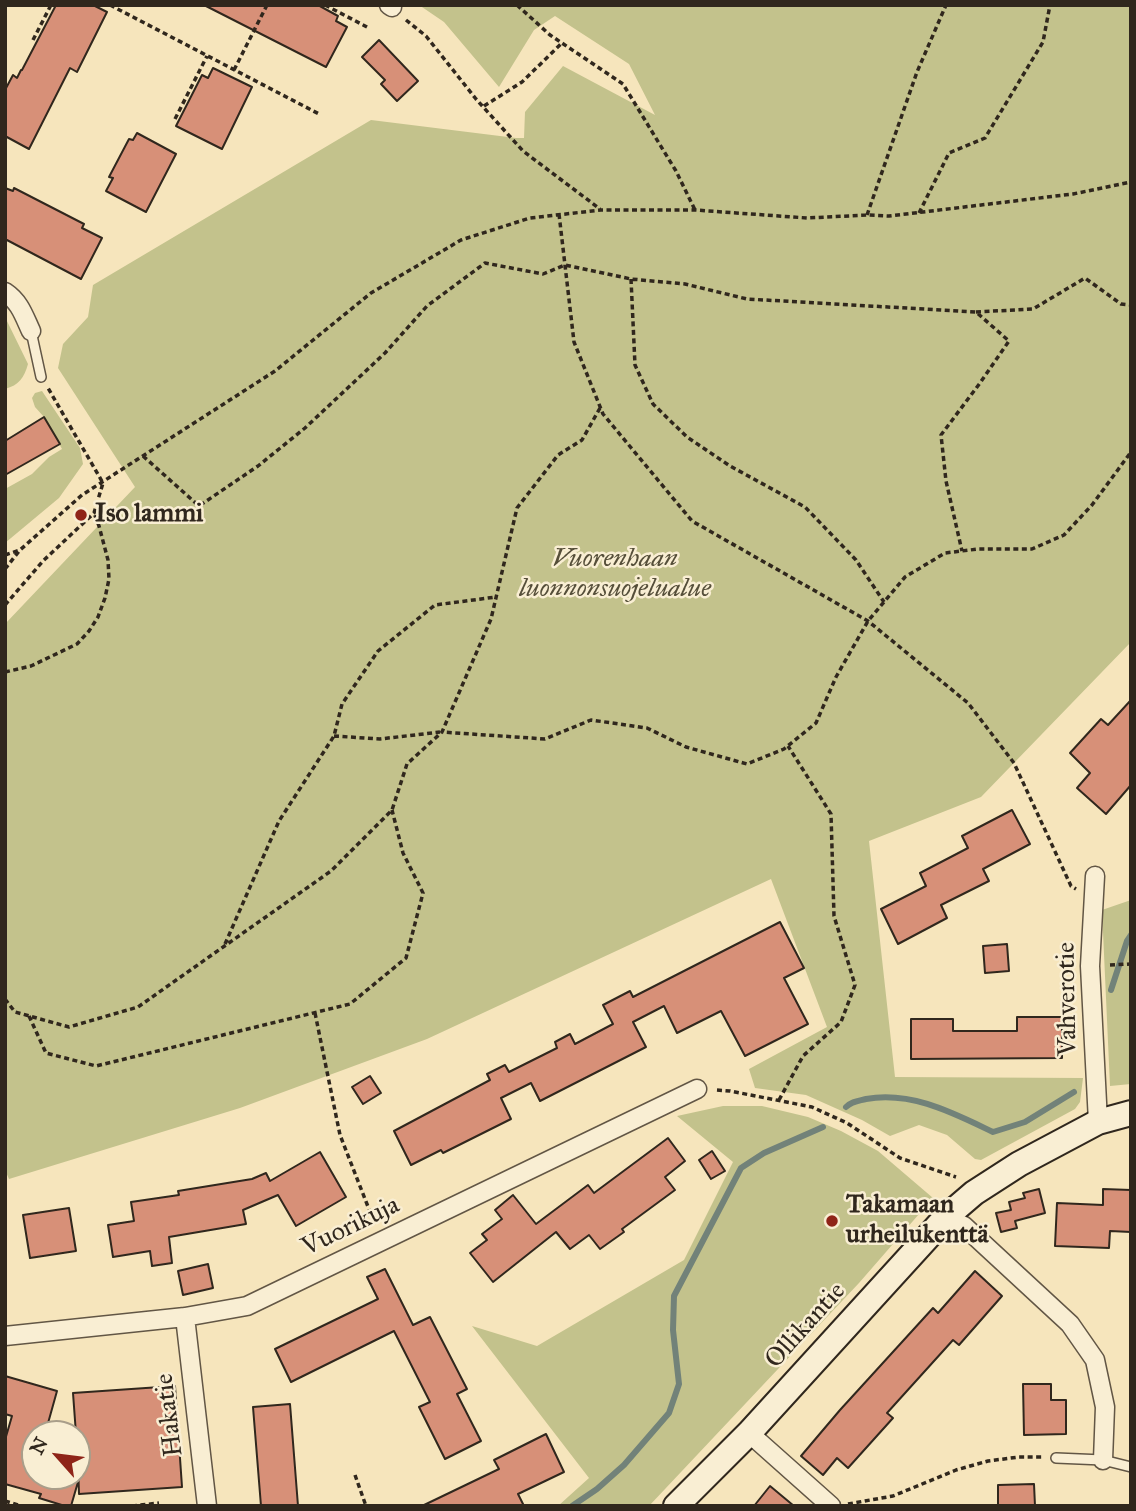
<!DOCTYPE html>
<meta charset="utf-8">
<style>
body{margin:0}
#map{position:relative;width:1136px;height:1511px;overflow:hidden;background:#f6e5bc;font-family:"IM FELL Great Primer",serif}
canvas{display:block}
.frame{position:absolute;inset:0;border:7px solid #30271d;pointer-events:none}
.north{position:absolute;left:21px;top:1420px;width:70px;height:70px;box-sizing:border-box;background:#f9eed3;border:2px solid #a99e8a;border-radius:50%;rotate:298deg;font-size:19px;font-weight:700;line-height:28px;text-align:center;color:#30271d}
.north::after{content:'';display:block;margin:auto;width:24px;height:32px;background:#8f2418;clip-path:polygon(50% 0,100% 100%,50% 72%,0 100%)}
</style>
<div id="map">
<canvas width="1136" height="1511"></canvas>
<div class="frame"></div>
<div class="north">N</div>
</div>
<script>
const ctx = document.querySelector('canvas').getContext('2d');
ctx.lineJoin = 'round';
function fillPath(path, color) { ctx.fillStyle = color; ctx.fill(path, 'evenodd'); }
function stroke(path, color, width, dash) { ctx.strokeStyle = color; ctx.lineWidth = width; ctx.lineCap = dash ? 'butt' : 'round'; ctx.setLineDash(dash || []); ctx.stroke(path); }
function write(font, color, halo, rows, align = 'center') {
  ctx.font = font + ' "IM FELL Great Primer",serif'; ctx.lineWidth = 5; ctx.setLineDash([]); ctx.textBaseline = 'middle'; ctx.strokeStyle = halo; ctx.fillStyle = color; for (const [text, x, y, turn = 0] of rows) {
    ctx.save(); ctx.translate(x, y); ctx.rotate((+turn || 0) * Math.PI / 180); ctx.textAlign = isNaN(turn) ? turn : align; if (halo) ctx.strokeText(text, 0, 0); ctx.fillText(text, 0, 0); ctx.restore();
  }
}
fillPath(new Path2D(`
 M419,5H1131V642L981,797L869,841L895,1077L1083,1078L1080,1102L1075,1109L981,1160L975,1159L947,1135L919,1125L890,1136L862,1120L806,1095L755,1088L749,1069L827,1027L771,879L427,1039L240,1108L9,1179L5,1170V624L135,487L58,368L63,344L88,317L93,285L371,120L516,138H524L525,112L563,66L655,115L629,64L555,16L534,30L499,87L444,22Z
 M5,317L28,364C24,378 19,385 5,389Z
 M42,391L80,448L83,464L59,498L5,543V489L32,474L49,457L62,449L44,417L35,407L32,398L35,393Z
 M1131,900V1084L1110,1086L1102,910Z
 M723,1106H762L808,1117L841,1131L878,1151L933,1198L859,1283L649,1506H558L589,1478L472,1326L537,1346L684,1260L733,1162L677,1116Z`), '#c3c28c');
stroke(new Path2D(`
 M1111,990L1127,941L1131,935
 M846,1107C852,1101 858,1101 866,1099C912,1091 953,1113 993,1132L1025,1122L1074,1092
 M572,1506L597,1489L624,1465L669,1413L679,1384L673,1330L674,1296L741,1168L764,1153L823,1127`), '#728279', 6);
const building = new Path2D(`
 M56,5H93L107,12L77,72L70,68L29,149L5,136V90L13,75L17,78L21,70H22Z
 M204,5H318L338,16L336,21L347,27L326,67Z
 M379,40L418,81L397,101L381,84L385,80L362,57Z
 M213,68L252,87L222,149L176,126L202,75L208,78Z
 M137,133L176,154L146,212L106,191L113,178L109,177L129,139L133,140Z
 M5,188L13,191L14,188L84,224L82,228L102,238L81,279L5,239Z
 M44,417L60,444L5,475V441Z
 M1131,700V785L1106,814L1077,788L1090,773L1070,753L1101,719L1108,725Z
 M1012,810L1030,844L983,869L989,881L941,905L947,918L898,944L881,909L926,886L920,873L968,848L962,836Z
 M780,922L804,968L784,978L808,1024L745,1056L721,1011L677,1033L664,1006L633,1022L646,1047L540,1101L531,1083L501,1098L511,1119L443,1153L441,1150L411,1165L394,1131L490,1080L487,1074L505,1065L509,1072L557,1048L555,1042L570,1034L575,1044L613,1024L603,1005L630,991L633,997Z
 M1007,944L1009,971L985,973L983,946Z
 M1017,1017H1062V1058L911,1059V1019H953V1031H1017Z
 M370,1076L381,1093L363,1104L352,1087Z
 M668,1138L685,1161L665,1177L675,1190L622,1229L624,1232L600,1249L589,1235L570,1249L556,1232L493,1282L470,1253L487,1240L482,1234L502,1219L495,1210L513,1195L536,1224L588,1185L594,1193Z
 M712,1151L725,1171L711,1179L699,1160Z
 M320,1152L346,1197L296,1226L278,1195L243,1210L246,1224L169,1237L172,1263L152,1266L150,1251L113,1257L108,1225L134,1221L131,1202L179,1195L178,1191L252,1179L266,1173L270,1181Z
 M1039,1189L1045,1213L1015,1221L1017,1228L1001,1232L996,1213L1011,1210L1009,1202L1025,1198L1023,1193Z
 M1103,1189L1131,1190V1232L1110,1231L1109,1248L1055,1246L1057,1203L1103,1205Z
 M69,1208L76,1251L30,1258L23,1215Z
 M208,1264L213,1288L183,1295L178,1271Z
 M385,1269L413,1325L430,1317L467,1389L457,1394L481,1441L445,1459L419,1407L430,1402L394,1331L291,1382L275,1349L378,1299L367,1277Z
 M975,1271L1002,1296L959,1345L953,1340L887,1413L893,1418L848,1468L837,1458L823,1475L801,1456L840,1410L933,1308L938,1313Z
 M5,1376L57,1391L45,1434H35V1476H58L78,1482L71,1506H65L39,1498L41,1494L5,1484V1440L12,1416L5,1414Z
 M1023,1384H1051V1400H1066V1434L1024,1435Z
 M175,1386L182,1487L79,1494L77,1434H76L73,1393Z
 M290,1404L298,1506H261L253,1407Z
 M546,1434L564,1472L518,1494L524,1506H422L499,1469L494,1460Z
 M1034,1484L1035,1506H998V1485Z
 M770,1486L794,1506H754Z`);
fillPath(building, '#d79078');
stroke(building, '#30271d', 2);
const lane = new Path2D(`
 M31,331L41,377
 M1056,1458L1103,1460L1131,1467`);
const street = new Path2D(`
 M389,5L392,7
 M5,292C20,302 24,316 31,331
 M1095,876L1090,966L1098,1122
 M946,1217L964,1226L1070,1324L1095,1360L1105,1407L1103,1460
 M185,1317L207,1506
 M5,1336L185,1317L247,1306L697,1089
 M749,1433L831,1506`);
const secondary = new Path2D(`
 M676,1506L749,1433L946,1217L974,1193L1019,1164L1098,1122L1131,1113`);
stroke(lane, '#625645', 12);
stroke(street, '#625645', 21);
stroke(secondary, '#30271d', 28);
stroke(new Path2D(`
 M110,5L321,115
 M325,5L367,27
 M517,5L550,35L623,84L676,171L695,210
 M406,20L426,36L476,99L523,151L600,209
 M33,40L51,5
 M234,70L267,5
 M1131,85V92
 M484,106L522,82L562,43
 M175,119L207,56
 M919,213L949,153L985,138L1043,42L1050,5
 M559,214L574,342L603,414L692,521L868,621L968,703L1014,763L1071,886L1076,889
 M867,215L917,72L946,5
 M631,279L635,365L653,404L687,437L730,466L805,507L856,560L884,602
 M976,312L1033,309L1085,278L1121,304L1131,305
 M600,408L582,440L558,455L517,508L491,619L442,732L545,739L591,720L647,728L686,747L747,764L784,749L816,723L836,677L868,621L905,577L945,553L978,549H1032L1064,535L1092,505L1131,452
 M143,456L199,506L258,466L305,428L385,353L427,306L485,263L543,274L565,265L631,279L685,284L747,299L976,312L1009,341L980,383L941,435L946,481L962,551
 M5,555L20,550
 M5,569L20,550L82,495L275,371L371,293L461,240L530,218L601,210H695L807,218L867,215L889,216L1073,194L1131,182
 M5,605L43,561L94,513L103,483L48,388
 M5,672L31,666L77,644L89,631L98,617L105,598L109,579L108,560L99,526L94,513
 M334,736L380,739L440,732
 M225,944L279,821L334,736L342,704L378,651L435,605L496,597
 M1110,965L1131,964
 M5,999L15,1012L69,1027L138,1007L331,871L392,810L407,764L442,732
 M315,1013L340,1135L374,1222
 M29,1016L46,1053L96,1066L350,1004L406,958L423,893L403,853L392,810
 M717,1090L730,1091L812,1107L847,1123L900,1158L956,1177
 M779,1100L803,1056L841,1022L855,985L834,916L831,814L788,746
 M355,1475L366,1506
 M5,1501L21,1506
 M848,1504L893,1496L956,1470L988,1461L1019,1457H1042
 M132,1506L159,1503`), '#30271d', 3.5, [5, 3.5]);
stroke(lane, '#f9eed3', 9);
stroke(street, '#f9eed3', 18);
stroke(secondary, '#f9eed3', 24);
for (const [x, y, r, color] of [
 [81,515,7,"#8f2418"],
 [832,1221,7,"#8f2418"]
]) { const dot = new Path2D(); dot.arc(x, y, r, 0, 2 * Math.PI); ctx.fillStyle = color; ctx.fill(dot); stroke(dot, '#f9eed3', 2.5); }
write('bold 26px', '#30271d', '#f9eed3', [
 ["Iso lammi",95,515],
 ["Takamaan",846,1206],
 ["urheilukenttä",846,1236]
], 'left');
write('italic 26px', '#554e39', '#f9eed3', [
 ["Vuorenhaan",615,560],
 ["luonnonsuojelualue",615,590]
]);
write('26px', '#30271d', '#f9eed3', [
 ["Vahverotie",1068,999,-91],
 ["Vuorikuja",351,1227,-26],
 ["Ollikantie",806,1326,-48],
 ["Hakatie",170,1415,-97]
]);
</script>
